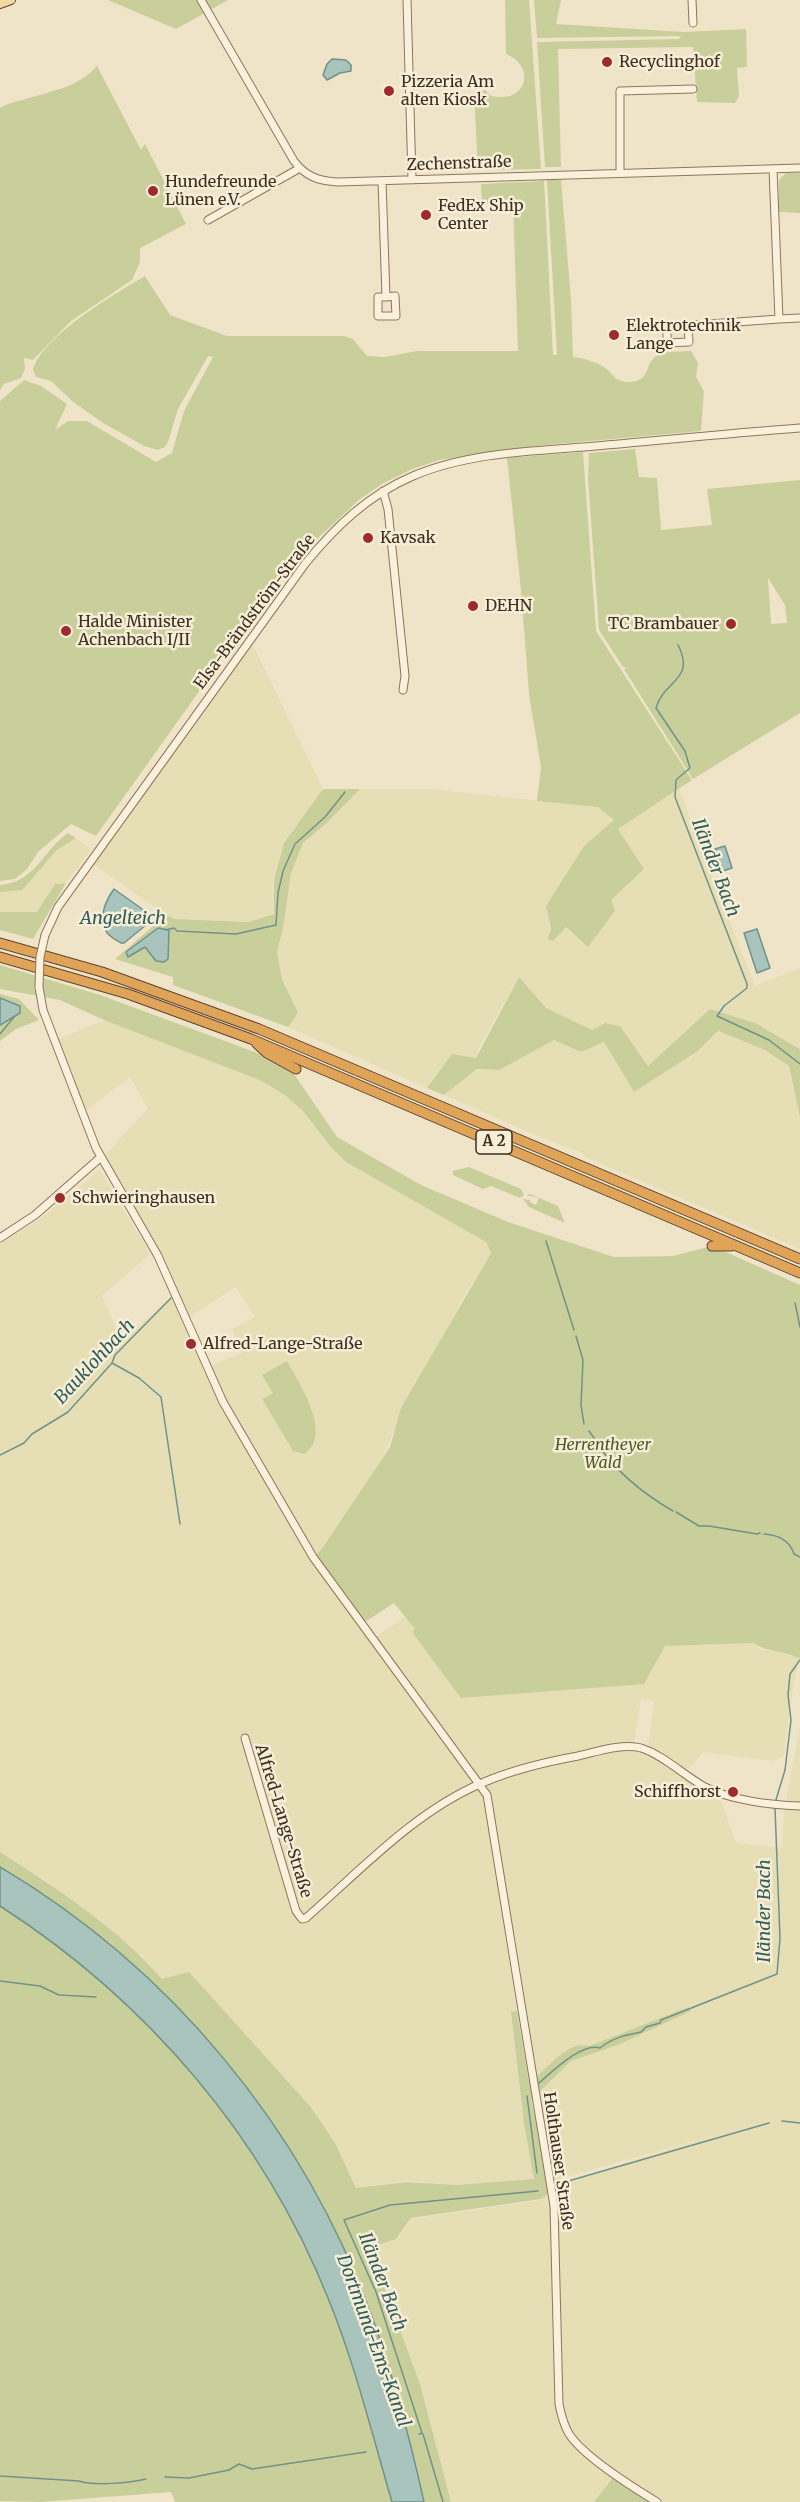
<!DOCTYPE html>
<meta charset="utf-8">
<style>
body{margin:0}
canvas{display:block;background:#f0e4c8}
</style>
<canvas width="800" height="2502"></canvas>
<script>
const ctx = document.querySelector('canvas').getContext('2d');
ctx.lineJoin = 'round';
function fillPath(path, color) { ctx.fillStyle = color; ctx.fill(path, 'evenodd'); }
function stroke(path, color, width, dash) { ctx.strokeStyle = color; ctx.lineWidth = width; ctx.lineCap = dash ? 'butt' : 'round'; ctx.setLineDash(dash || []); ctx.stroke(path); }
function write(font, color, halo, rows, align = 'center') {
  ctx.font = font + ' Merriweather,serif'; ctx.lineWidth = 5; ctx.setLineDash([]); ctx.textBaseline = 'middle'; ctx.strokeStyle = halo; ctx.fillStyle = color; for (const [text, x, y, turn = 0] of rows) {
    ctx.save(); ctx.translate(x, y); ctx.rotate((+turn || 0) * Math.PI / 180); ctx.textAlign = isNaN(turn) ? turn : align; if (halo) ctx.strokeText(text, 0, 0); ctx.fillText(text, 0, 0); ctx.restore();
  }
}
fillPath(new Path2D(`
 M252,643L323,789L284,843L273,879L274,913L248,922L174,919L166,915L92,863Z
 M360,789H429L598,807L614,820L584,846L546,906L550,928L548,939L553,941L565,927L588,947L615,911L611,900L644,869L618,829L679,789L755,986L800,968V1048L755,1023L710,1009L648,1066L620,1026L605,1023L592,1030L572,1021L546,1008L519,977L478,1049L476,1058L452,1054L427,1088L288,1027L298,1013L282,978L277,951L283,928L291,873L303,843L329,822Z
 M76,838L91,850L66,883L55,885L37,912H0V892L22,889L58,850Z
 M104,1020L262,1081L286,1096L303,1111L331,1147L346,1162L485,1241L491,1253L466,1293L401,1416L382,1458L321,1550L313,1557L374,1638L408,1615L645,1681L665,1646L754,1643L761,1650L800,1653L790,1705L784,1756L773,1761L703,1752L686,1772L648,1747L654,1702L641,1698L634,1743L601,1748L531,1764L481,1783L517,2011L511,2013L524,2124L534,2179L457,2185L407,2181L356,2188L335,2143L312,2107L189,1973L162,1979L143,1957L45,1880L0,1852V1244L40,1219L100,1170L150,1254L102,1296L122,1342L171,1297L210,1384L221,1399L209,1366L242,1353L232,1329L255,1317L236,1287L189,1317L166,1263L106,1159L105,1155L148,1108L130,1077L86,1110L59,1039ZM273,1394L293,1451L262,1400Z
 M718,1032L765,1050L788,1065L800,1118V1249L587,1158L580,1152L540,1137L444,1095L477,1070H499L554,1040L581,1052L604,1042L634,1092L699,1051Z
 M800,1726V2502H657L616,2474L594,2502H451L420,2384L370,2248L396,2240L412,2219L541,2200L552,2191L553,2185L736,2129L552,2181L540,2092L571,2061L620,2044L691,2011L588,2046L583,2045L565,2052L536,2078L492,1801L487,1784L534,1769L581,1759L622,1751L638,1752L654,1760L696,1787L720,1798L736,1843L782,1848L784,1812Z`), '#e6deb5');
fillPath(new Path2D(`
 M108,0H228L176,29Z
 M505,0H529L541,169L478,170L474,93L485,90L491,96C529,104 535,65 506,54Z
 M534,0H561L556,24L684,32L746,29L747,67L737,68L739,96L735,103L697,102L693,47L558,49L561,167H545L537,42L679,39L681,36L537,38Z
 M97,66L141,150L145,144L186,224L140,248V262L132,280L71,321L33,360L24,358L25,369L21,378L4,384L0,390V108C6,104 14,102 22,100C50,91 76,89 97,66Z
 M786,173H800V213L778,212L779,180Z
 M547,180H561L571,300L573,357C583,358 596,362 604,367C612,372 614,381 626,382C651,383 644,366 655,357C663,350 681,352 691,351L698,363L696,377L704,391L701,431L535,446L439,460L410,470L382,484L360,499L290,564L96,836L71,824L38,852L27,869L15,879L0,881V401L24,380L41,386L67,404L55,430L68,421H87L156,462L172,453L184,411L213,357L208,356L178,409L168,442L165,447L158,450L144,446L103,423L72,401L51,381L36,377L33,370C41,337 116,293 145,276L170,315L227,336H344L353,339L367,356L385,357L417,351H518L513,203L482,204L481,184L544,181L553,355H557Z
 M635,449L639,477L657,478L661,530L712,525L707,489L800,480V713L693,779L624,669L628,668L623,667L599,630L588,479L589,453ZM768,578L785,605L787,623L771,624Z
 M583,452L596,631L692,780L618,829L644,869L611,900L615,911L588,947L566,927L553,941L548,939L551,928L546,906L584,846L614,820L598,807L537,801L541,768L529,694L521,590L507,458Z
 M323,789H360L328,822L303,843L291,873L283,928L277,952L282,979L298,1013L288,1027L173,985V977L115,959L166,915L174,919L248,922L274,914V879L284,843Z
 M68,833L76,838L57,850L22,890L0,892V885C36,882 42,851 68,833Z
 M66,883L33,939L0,930V912H37L55,884Z
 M0,965L100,995L260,1054L294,1074L337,1137L421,1185L508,1222L614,1257L673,1256L712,1246L800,1285V1659C785,1650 767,1653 754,1643L665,1646L644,1684L461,1698L412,1632L415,1629L394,1603L362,1624L313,1557L321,1550L390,1447L401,1408L491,1253L486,1242L346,1162L331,1147L303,1111L286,1096L262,1081L104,1020L60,1000L0,989Z
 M519,977L546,1008L592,1030L605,1023L620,1026L648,1066L710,1009L755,1023L800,1049V1117L789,1066L765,1050L718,1031L698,1051L634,1092L604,1042L581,1052L554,1040L499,1070L477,1069L444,1095L427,1088L452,1054L476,1058Z
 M0,994L19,999L39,1020L16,1029L0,1041Z
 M469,1167L521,1189L524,1195L520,1198L491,1186L483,1189L453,1175V1171Z
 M530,1194L558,1206L565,1223L529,1207L523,1199L530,1200V1202L536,1205L539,1198L526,1195Z
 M287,1361C299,1384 334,1435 304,1454L293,1451L262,1399L273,1393L262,1375Z
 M0,1852C54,1886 121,1931 162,1979L189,1972L311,2107L335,2143L356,2188L407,2182L457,2185L534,2179L524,2124L511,2012L517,2011L529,2082C546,2072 566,2040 589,2046L689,2007L691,2011L620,2044L571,2061L531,2100L552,2191L541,2199L411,2218L396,2239L370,2248L420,2384L451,2502H424C407,2439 393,2375 371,2314C302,2124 169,1973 0,1867Z
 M0,1906C146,2000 262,2137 328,2298C355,2364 372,2434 392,2502H175L171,2492L40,2502L0,2501Z
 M615,2475L654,2502H594Z`), '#c9cf9b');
const water = new Path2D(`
 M332,59L346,60L351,65V71L340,73L327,80L323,75L327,64Z
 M725,846L732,868L723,871L715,849Z
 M114,889L152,916L151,921L124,943H121C116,940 108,936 106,931C98,917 106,900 114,889Z
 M158,928L169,930L168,959L164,962L156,961L145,947L128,957L126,952Z
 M757,929L770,968L757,973L744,933Z
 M0,998L20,1006V1013L0,1025Z
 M0,1867C170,1968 303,2128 371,2314C393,2374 410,2439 424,2502H392C372,2434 355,2364 328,2298C263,2136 146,2000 0,1906Z`);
fillPath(water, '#a9c4bc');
stroke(water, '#6f938a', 1.5);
stroke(new Path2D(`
 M678,645C696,680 664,680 656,708L685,751L690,768L676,780L675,797L747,984V988L724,1006L717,1016L769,1040L800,1064
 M166,930L174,928L177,931L236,934L276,925L278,893L283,871L295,844L325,817L345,792
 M0,1034L14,1017
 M546,1241L574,1330
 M795,1303L800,1327
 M576,1336L583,1360L581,1405L584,1424
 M112,1363L139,1378L161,1397L180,1524
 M589,1431L594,1438
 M596,1442C615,1471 642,1493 673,1511
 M0,1455L24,1443L32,1434L68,1412L112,1363L115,1355L171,1298
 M676,1512L699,1526H709L757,1534L760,1533
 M764,1534C778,1535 790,1541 794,1554L800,1557
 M775,1803L785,1770L791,1720L788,1695L790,1674L800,1660
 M0,1981L40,1986L59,1995L96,1997
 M539,2083C552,2072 582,2042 600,2048C612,2038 626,2035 641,2032L646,2027L660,2023L661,2020L777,1974L780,1938L775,1808
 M527,2096L537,2173
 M782,2121L800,2123
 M558,2184L769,2123
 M419,2434L422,2433L376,2292L344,2220L390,2205L538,2191
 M423,2434L443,2502
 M0,2476L79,2481C94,2486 130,2483 146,2479
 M165,2477L189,2478L229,2470L239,2464L252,2469L366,2452`), '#6f938a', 1.5);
const minor = new Path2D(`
 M201,0L294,161C306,177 319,181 338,182L800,168
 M407,0L412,179
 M692,0L693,23
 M620,173V91L693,89
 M382,181L386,297H378V316H396L395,296L386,297
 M208,220L300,168
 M779,319L800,318
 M688,325L689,342L667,343V327L779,319L773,169
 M383,491L388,509L405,676L403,690
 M45,935L58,907L305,564C335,527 368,495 413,476C469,452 536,451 596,446C664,440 732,433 800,428
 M39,987L43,1010L96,1148L158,1256L223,1402L313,1557L487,1795L554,2206L559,2404C561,2414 563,2423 568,2432C580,2454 634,2488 657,2502
 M0,1238L35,1215L101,1157
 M245,1738L296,1911L302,1919L306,1918C361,1870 414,1812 482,1783C512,1770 545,1762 578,1756C596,1752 622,1743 641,1748C661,1754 684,1775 703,1786C729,1800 770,1805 800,1806`);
const major = new Path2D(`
 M0,4L11,0`);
const highway = new Path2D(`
 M0,943L102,972L259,1029L800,1259
 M0,957L128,994L251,1039L800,1273
 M257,1044L267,1053L296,1069
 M712,1246H731`);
stroke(minor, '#8d765c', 9);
stroke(major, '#5b4430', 10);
stroke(highway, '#5b4430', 11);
stroke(minor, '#faf1dc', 7);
stroke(major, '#f3d9a0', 8);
stroke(highway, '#e0a458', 9);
const minorBridge = new Path2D(`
 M39,987L40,957L45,935`);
stroke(minorBridge, '#8d765c', 9, []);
stroke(minorBridge, '#faf1dc', 7);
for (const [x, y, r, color] of [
 [607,62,6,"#9e2a2b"],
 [389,91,6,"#9e2a2b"],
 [153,191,6,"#9e2a2b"],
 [426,215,6,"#9e2a2b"],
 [614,335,6,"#9e2a2b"],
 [368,538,6,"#9e2a2b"],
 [473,606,6,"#9e2a2b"],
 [731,624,6,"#9e2a2b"],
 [66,631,6,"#9e2a2b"],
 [60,1198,6,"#9e2a2b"],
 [191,1344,6,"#9e2a2b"],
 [733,1792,6,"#9e2a2b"]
]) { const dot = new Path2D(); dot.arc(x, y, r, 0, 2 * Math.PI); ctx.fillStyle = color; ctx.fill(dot); stroke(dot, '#f7eed8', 2); }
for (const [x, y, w] of [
 [494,1142,36]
]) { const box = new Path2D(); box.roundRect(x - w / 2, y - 12, w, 24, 4.5); ctx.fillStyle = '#f7eed8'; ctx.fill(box); stroke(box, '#3d2e20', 1.5); }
write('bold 15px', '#3d2e20', null, [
 ["A 2",494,1142]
]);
write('16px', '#3d2e20', '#f7eed8', [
 ["Recyclinghof",619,62],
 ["Pizzeria Am",401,82],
 ["alten Kiosk",401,100],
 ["Hundefreunde",165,182],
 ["Lünen e.V.",165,200],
 ["FedEx Ship",438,206],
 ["Center",438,224],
 ["Elektrotechnik",626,326],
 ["Lange",626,344],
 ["Kavsak",380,538],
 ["DEHN",485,606],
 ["Halde Minister",78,622],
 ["Achenbach I/II",78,640],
 ["TC Brambauer",719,624,"right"],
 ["Schwieringhausen",72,1198],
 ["Alfred-Lange-Straße",203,1344],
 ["Schiffhorst",721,1792,"right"]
], 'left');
write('16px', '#3d2e20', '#f7eed8', [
 ["Zechenstraße",459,164,-2],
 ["Elsa-Brändström-Straße",255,612,-53],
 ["Alfred-Lange-Straße",283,1821,73],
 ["Holthauser Straße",558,2161,82]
]);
write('italic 16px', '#4d5a26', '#f7eed8', [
 ["Herrentheyer",603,1445],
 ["Wald",603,1463]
]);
write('italic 18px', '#2f5d5a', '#f7eed8', [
 ["Iländer Bach",715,868,69],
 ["Angelteich",123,919],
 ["Bauklohbach",95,1362,-47],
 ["Iländer Bach",765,1911,-90],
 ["Iländer Bach",382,2282,69],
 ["Dortmund-Ems-Kanal",373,2341,70]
]);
</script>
